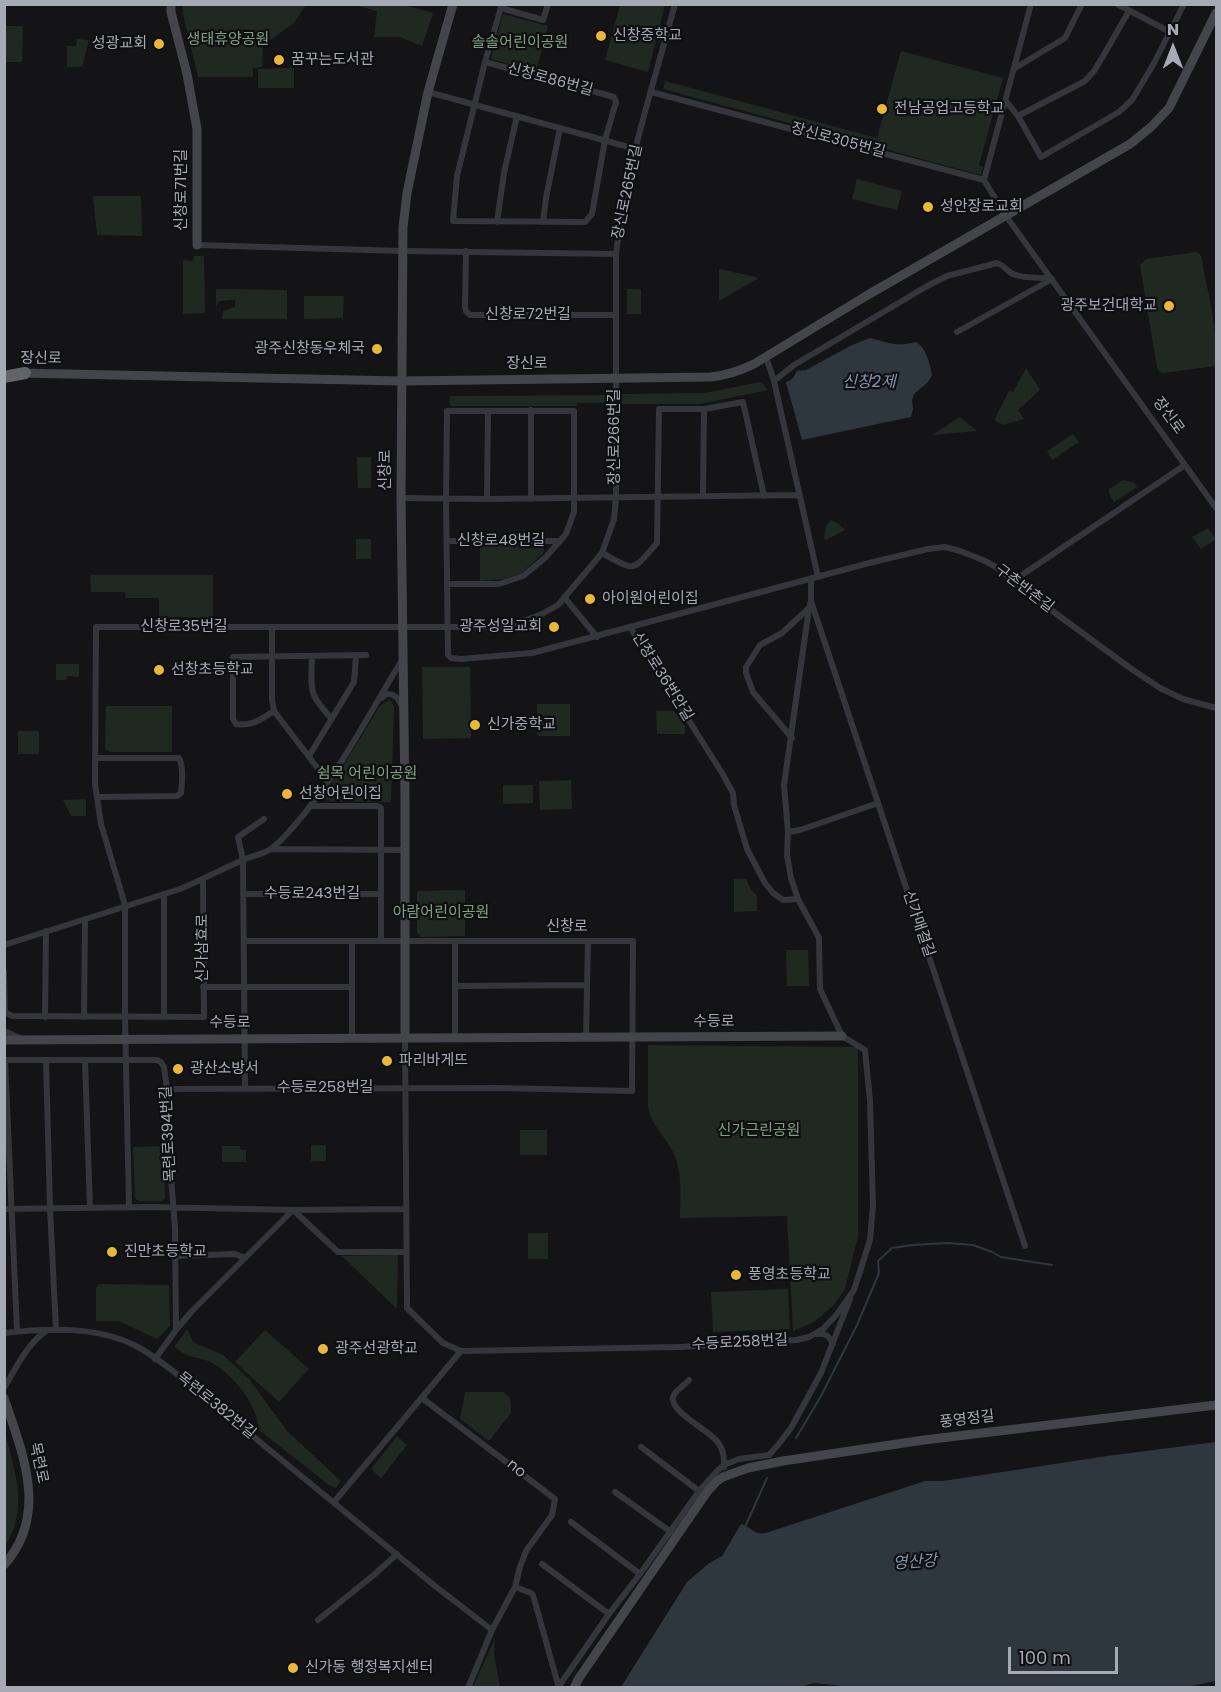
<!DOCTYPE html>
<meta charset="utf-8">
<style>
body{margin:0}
#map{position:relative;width:1221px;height:1692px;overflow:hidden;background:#141416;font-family:Poppins,sans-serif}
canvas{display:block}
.frame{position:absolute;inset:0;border:6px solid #a6aab5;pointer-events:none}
.north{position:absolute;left:1143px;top:18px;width:60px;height:60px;-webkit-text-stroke:4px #0f0f11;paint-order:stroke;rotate:0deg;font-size:16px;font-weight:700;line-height:24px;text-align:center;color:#a6aab5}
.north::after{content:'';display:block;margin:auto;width:21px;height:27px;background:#a6aab5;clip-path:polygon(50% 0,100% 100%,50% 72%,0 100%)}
.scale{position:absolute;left:1008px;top:1647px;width:110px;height:27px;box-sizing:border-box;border:3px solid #a6aab5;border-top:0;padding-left:8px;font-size:18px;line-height:21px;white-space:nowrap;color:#a6aab5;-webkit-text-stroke:4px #0f0f11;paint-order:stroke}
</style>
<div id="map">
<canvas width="1221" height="1692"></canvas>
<div class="frame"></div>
<div class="north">N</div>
<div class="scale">100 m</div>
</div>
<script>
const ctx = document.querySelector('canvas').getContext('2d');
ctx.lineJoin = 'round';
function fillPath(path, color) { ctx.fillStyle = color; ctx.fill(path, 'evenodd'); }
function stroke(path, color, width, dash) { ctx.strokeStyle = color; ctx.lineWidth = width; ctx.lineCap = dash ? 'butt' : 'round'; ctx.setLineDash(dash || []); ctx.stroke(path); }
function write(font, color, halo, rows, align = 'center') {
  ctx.font = font + ' Poppins,"Noto Sans KR",sans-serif'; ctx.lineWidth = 4.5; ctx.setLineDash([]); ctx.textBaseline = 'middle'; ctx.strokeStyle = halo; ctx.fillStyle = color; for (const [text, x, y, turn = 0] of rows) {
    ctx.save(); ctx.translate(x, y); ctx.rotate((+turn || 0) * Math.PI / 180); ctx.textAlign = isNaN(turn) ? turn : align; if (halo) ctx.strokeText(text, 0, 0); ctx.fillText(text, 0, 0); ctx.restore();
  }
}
fillPath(new Path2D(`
 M183,5V4L306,5L294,23L266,43L263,47L262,67L253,68V77H198L183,14Z
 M354,5H404L433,13L422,46L400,37H374L377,11Z
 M620,5H665L648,72L605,60Z
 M503,14L548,26L536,72L491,59Z
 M6,26H23L22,62H6Z
 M77,39L89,40L82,67H67V46H76Z
 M901,51L1003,78L979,165L983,167L981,175L663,89L665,81L877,138Z
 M294,68V88H258V69Z
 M857,179L902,191L897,210L852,199Z
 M93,196H141L142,236L97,235Z
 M1197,252L1200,254C1203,260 1203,266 1204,272C1211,303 1217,334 1216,366L1163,373L1159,372L1157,368L1140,265L1146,259Z
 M194,256H204L205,313L183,314V260L193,261Z
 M719,269L756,277L759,278L719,301Z
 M216,289L287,290V319H222L223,311L235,307V300L219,301L216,307Z
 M627,289H641V314H627Z
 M304,296H344L343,318L304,319Z
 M1026,368L1040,390L1018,410L1024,419L1003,425L994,420L1009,391L1013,392Z
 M761,382L768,390L700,404H622V394L704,393Z
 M609,395V403H577V406H450V396Z
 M960,417L977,431L932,435Z
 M1073,434L1079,442L1052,460L1047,451Z
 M357,457H371V488H358Z
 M1123,480L1135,483L1137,487L1114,502L1109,493V489Z
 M831,520L839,524L845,530L826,540L824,538L826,526Z
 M1208,528L1216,539L1201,549L1192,537Z
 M356,539H371V559H356Z
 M480,544L540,545L544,549L543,554L521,573L504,579L480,581Z
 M90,575H213V618L159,617V598H126L125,592H91Z
 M56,664H79V677L67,676L66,680H56Z
 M422,667H470L471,738L423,739Z
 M390,699L394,707L391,802L331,801L324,799L327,792L380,706Z
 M537,704H570V736H537Z
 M106,706H172V752H112L105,750Z
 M656,711H674L685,726V734H657Z
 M18,731H39V754H18Z
 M571,780L572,809L540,810L539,781Z
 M503,785H533V803L503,804Z
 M86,799V816H71L63,800Z
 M734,879H746L751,889L757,896V911L734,912Z
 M465,890V936L421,937L417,932V891Z
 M786,950H808L809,986H787Z
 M648,1045L858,1047V1236L845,1289L834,1305L814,1322L793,1331L787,1216L680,1218C680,1196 683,1173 673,1152C665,1136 651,1125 648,1107Z
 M520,1130H547V1155H520Z
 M311,1145H326V1161H311Z
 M164,1146L165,1198L161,1201H138L135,1198L133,1147Z
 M222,1146H240L241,1150H246V1162H222Z
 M528,1233H548V1259H528Z
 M398,1255L397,1309L342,1256Z
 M102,1284L169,1285L170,1326L157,1339L119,1321H96V1288L98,1285Z
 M788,1289L790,1329L713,1332L711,1292Z
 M187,1329L193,1342L223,1355L249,1379L287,1431L341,1481L336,1488L329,1485L259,1430C258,1406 233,1374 212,1363C206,1359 197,1358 190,1356C184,1354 179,1350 174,1347Z
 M265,1330L309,1369L279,1402L235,1362Z
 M465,1392H503L510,1398L511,1413L489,1441L460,1419Z
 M5,1433C15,1471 29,1510 5,1546Z
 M397,1436L407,1445L381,1478L371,1469Z
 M495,1638L494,1654L500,1687H473Z`), '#202822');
fillPath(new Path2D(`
 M870,338C890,343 896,347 916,342C926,347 930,364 932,375L928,382L914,394L912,400L913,409L911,417L802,440L786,382C793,380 794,376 797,371L806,370L852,345Z
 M1216,1442V1681L1181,1688H937L931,1686L861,1688L814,1683L798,1688L621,1687L687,1582L708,1564L722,1556L741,1524C753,1528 753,1535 766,1533L925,1481H943L1107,1456Z`), '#2e363e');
stroke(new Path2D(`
 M796,1438L821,1396L857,1325L879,1273L878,1261L892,1248L912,1245L948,1243L973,1245L992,1252L1001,1257L1052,1265
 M745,1527L767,1478`), '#2e363e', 2);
stroke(new Path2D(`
 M1117,4L1170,32
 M501,8L543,20L548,4
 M485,62L614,97L616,102L605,140L592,214L585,222L453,221L457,176L485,62L502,4
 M1015,68L1065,38L1082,4
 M428,92L636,149
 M651,92L984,180L1006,216L1185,465L1013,581
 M1006,101L1018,116L1041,157L1119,112L1132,100L1153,65L1184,4
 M1018,116L1085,81L1094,71L1102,58L1129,11
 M984,180L1031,4
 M497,222L504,173L517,116
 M543,222L546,198L560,128
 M197,245L403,251L616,254
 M466,251L465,307L466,311L470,315H616
 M957,332L1052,279
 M766,357L774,381L818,577
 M774,381L794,365L929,285L947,276L997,263C1006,266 1006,271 1013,274C1024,279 1040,277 1052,279
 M531,410V499
 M1185,465L1216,508
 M703,495L704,409
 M401,498L487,499L798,495
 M487,499L488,411
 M447,541H560
 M602,553C637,572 631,572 657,543L659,409H704L743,402L764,496
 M447,584H499L523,576L545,558L566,534L574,512V411H447L446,500L448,655L451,658L461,659L532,653L630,627L722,773L733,793L734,805L747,849L765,883L773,893L783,900L798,899
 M564,597L597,637
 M811,601L1025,1246
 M272,627V700L274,711L316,766L330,780
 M630,627L869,563L928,549L945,547L960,551L983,560L996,567L1028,593L1130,668L1160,688L1183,699L1216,708
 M312,656C311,691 308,693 332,719
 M382,698L386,694C395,693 399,699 402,707
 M274,711C261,719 252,727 236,724L233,719V657L366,655
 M792,738L753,692L746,673V667L760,645L782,633L808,609
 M309,756L354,682L356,656
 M95,758H179C184,767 182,783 181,793L177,796L97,797
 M312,806H377L381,808V941
 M788,832L800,830L878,803
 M271,849L404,850
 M243,894H381
 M352,941V1038
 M455,942V1039
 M4,945L180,889C202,880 222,869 243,860C252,856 265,854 272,848C284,839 294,826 304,814C342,767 370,712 402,660
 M4,972L5,1012L12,1016L204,1017L203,879
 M456,986L586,985
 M203,987H352
 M45,1017L46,931
 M84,1017L85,919
 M164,1017V894
 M4,1031L20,1038
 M405,1038L407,1308L443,1343L461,1351L679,1347L796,1340L809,1337L823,1329L837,1314L854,1290L870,1240L873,1205L870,1101L865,1050L842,1036L820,989L819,938L798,899L791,878L787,855L788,832L784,785L809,608L811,601V578
 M586,1038L588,942
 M46,1060L50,1208L56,1330
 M85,1061L90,1208
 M245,1088L243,860L238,837L264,819
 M167,1089L498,1088L632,1091L633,941H244
 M129,1207L125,1017V905L101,824L95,784L96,627H491L506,626L529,619L542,614L558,605L602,553L614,519L616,497V254C625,169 653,87 675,4
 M4,1209L152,1207L293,1210L406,1209
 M175,1256L235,1254L245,1258
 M176,1330L192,1311L293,1210L338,1252H406
 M17,1331L5,1060H157L161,1062L164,1067L167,1089L169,1152L175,1228L176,1330L155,1359
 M4,1333C47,1328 97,1326 136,1346C152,1354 167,1367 182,1378L435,1586L492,1630
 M817,1334C826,1333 829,1336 833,1344
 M689,1380C685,1385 674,1391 673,1397C670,1413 712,1431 719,1444C724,1451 724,1459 724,1467
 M4,1388C16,1368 27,1344 46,1331
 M422,1398L555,1499L552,1515L526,1551L520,1567L515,1587L492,1630L468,1688
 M641,1447L699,1491
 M615,1492L671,1532
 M334,1502L461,1351
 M571,1522L640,1574
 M542,1564L609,1614
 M515,1587L531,1593L533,1595L559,1688
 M318,1620L375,1574L397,1554
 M559,1686L609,1614L640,1574L699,1491L718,1470L724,1465L739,1459L769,1455L778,1445L791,1428L821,1373L850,1299`), '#35363b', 6);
stroke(new Path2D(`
 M171,4V12L187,74L197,129V245
 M19,373L401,381L711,377C727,375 740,371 754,364L866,296L1130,144L1151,127L1169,108L1216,13
 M405,1038V801L401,498L403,227L407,193L428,92L453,4
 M4,1040L842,1036
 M4,1398C23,1454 49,1515 4,1565
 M574,1688L579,1678L707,1492L717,1481L723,1477L748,1468L783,1461L924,1440L1216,1405`), '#43454a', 9);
stroke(new Path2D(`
 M4,377L25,373`), '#61646b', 12);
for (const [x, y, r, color] of [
 [601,36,6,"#eab738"],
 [159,44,6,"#eab738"],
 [279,60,6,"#eab738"],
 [882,109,6,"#eab738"],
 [928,207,6,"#eab738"],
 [1169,306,6,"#eab738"],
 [377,349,6,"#eab738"],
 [590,599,6,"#eab738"],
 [554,627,6,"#eab738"],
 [159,670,6,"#eab738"],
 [475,725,6,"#eab738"],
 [287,794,6,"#eab738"],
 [387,1061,6,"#eab738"],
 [178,1069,6,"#eab738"],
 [112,1252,6,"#eab738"],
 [736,1275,6,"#eab738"],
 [323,1349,6,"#eab738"],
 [293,1668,6,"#eab738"]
]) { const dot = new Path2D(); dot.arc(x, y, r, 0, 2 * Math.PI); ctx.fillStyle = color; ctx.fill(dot); stroke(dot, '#0f0f11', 2); }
write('15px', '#a6aab5', '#0f0f11', [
 ["신창중학교",613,36],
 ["성광교회",147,44,"right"],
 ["꿈꾸는도서관",291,60],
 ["전남공업고등학교",894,109],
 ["성안장로교회",940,207],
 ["광주보건대학교",1157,306,"right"],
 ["광주신창동우체국",365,349,"right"],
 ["아이원어린이집",602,599],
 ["광주성일교회",542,627,"right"],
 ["선창초등학교",171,670],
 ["신가중학교",487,725],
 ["선창어린이집",299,794],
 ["파리바게뜨",399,1061],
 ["광산소방서",190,1069],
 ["진만초등학교",124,1252],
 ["풍영초등학교",748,1275],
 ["광주선광학교",335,1349],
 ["신가동 행정복지센터",305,1668]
], 'left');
write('15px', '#7ea082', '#0f0f11', [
 ["생태휴양공원",228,40],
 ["솔솔어린이공원",520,43],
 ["쉼목 어린이공원",367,774],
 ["아람어린이공원",441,913],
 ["신가근린공원",759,1131]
]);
write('15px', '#a6aab5', '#0f0f11', [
 ["신창로86번길",550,80,15],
 ["장신로305번길",838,141,15],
 ["신창로71번길",182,190,-90],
 ["장신로265번길",628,192,-78],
 ["신창로72번길",528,315],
 ["장신로",41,359,1],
 ["장신로",527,364],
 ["장신로",1168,416,54],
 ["장신로266번길",615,437,-90],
 ["신창로",386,470,-90],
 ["신창로48번길",501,541],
 ["구촌반촌길",1024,589,37],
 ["신창로35번길",184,627],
 ["신창로36번안길",662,677,58],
 ["수등로243번길",312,894],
 ["신가매결길",918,924,71],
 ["신창로",567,927],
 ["신가삼효로",203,948,-90],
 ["수등로",714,1022],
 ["수등로",230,1023],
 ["수등로258번길",325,1088],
 ["목련로394번길",169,1134,-93],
 ["수등로258번길",740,1343,-3],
 ["목련로382번길",216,1406,39],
 ["풍영정길",967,1420,-7],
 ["목련로",38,1463,78],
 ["no",516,1469,39]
]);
write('italic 16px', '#7f96af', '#0f0f11', [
 ["신창2제",869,383],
 ["영산강",915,1563,-4]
]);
</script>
